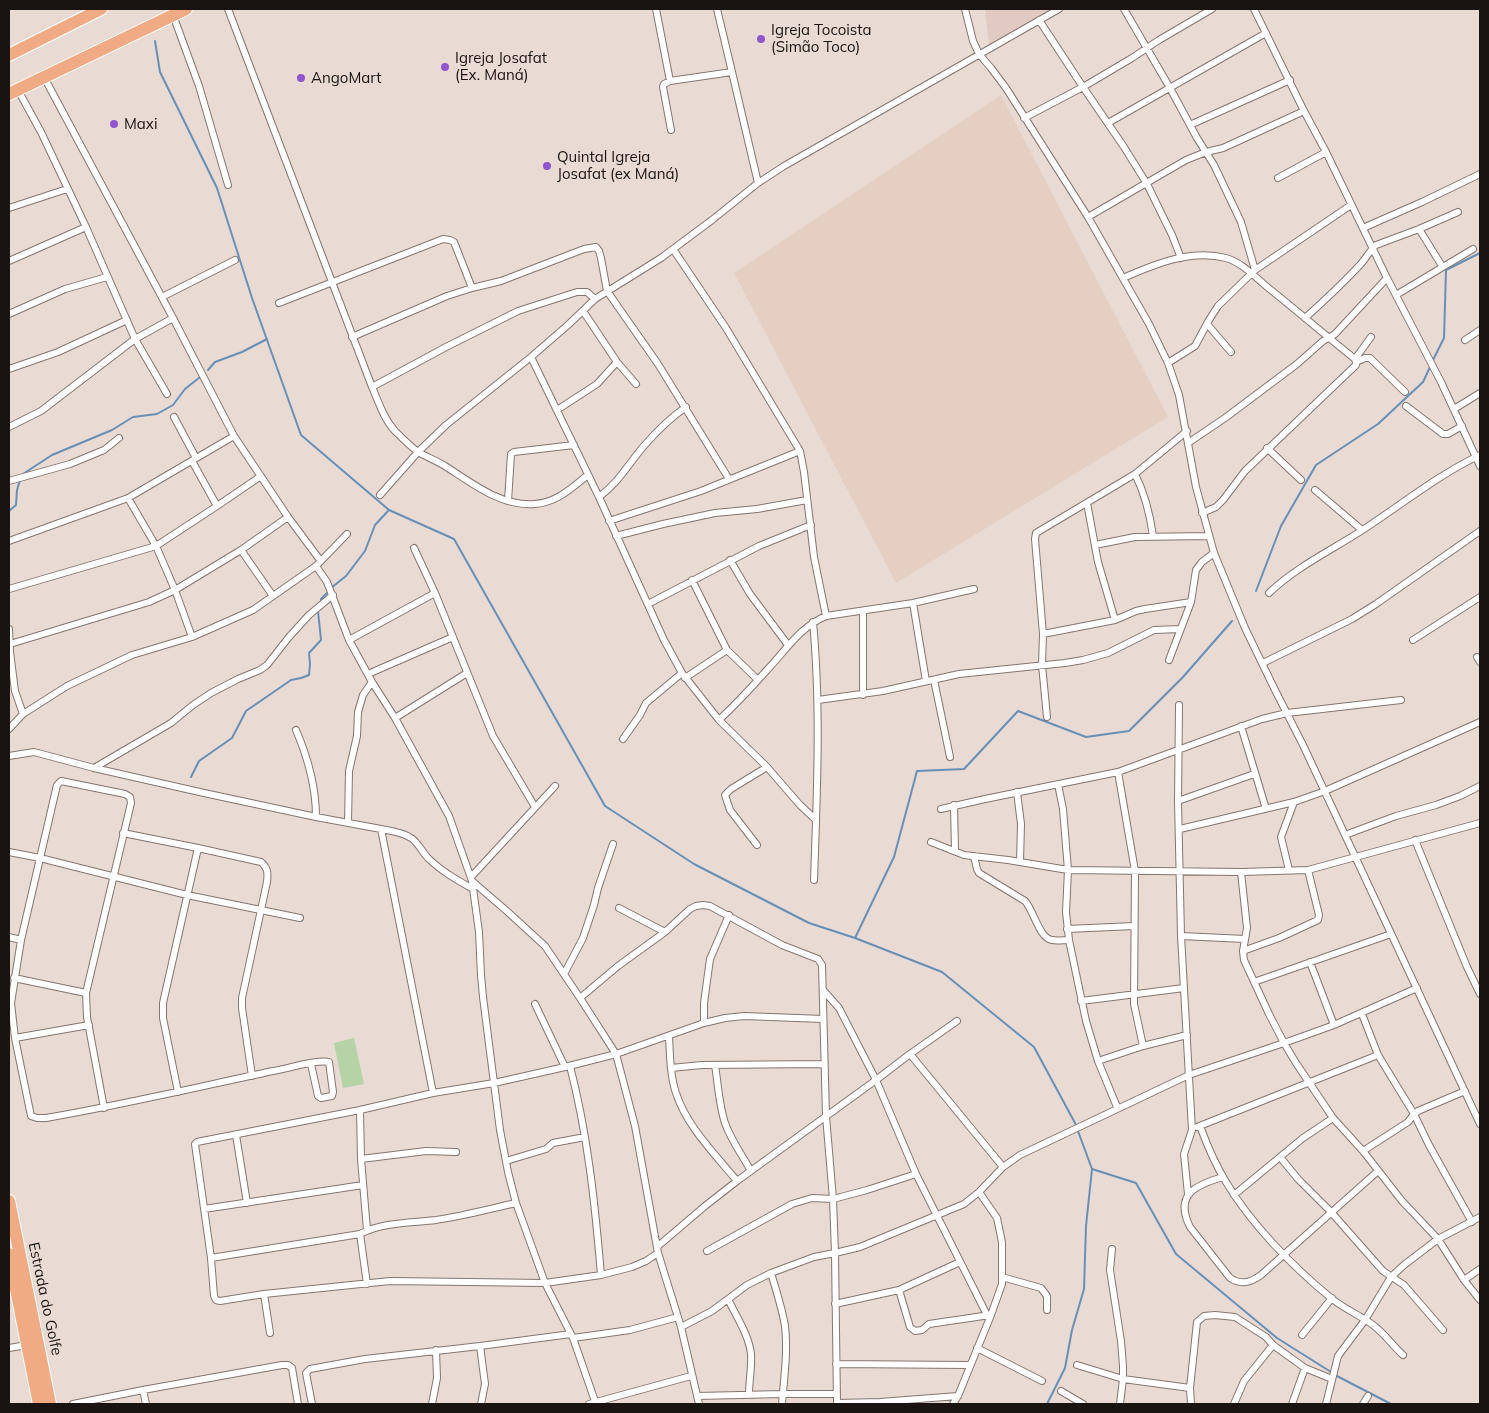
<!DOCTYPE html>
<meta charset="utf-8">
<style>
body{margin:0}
#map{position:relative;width:1489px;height:1413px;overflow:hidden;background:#eadad4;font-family:Mulish,sans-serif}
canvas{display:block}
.frame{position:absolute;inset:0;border:10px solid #191412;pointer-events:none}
</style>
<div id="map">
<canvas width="1489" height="1413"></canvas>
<div class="frame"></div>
</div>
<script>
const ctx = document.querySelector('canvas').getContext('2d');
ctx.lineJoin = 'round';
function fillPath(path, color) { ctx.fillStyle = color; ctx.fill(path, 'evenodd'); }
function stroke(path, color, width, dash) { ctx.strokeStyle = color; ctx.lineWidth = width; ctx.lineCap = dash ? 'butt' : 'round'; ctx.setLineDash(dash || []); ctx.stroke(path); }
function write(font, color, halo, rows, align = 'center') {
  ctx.font = font + ' Mulish,sans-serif'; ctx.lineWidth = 4.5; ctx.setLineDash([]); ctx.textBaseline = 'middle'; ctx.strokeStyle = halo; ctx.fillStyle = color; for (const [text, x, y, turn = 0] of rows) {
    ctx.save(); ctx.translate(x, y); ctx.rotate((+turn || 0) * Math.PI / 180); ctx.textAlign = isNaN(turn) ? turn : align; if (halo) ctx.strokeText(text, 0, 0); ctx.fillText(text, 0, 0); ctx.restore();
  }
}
fillPath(new Path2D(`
 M985,9H1052L989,45Z`), '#e1cac1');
fillPath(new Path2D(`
 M1001,95L1168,417L896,583L734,273Z`), '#e5cfc3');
fillPath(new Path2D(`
 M354,1038L364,1084L343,1088L334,1043Z`), '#b6d2a7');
stroke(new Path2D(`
 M155,41L160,72L217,188L252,298L301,435L389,510L454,539L605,806L694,864L809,923L855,938
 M1433,360L1444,338L1446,270L1480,253
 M208,370L215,362L242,352L267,339
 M23,474L52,455L112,430L133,417L157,414L173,405L185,389L200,377
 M9,511L16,505L17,490L20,480
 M331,588L346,576L365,551L375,525L388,511
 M1256,591L1281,526L1316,465L1378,424L1423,382L1430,367
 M321,602V599L328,592
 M1232,621L1183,677L1129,731L1086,737L1018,711L964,769L917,771L894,857L855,938L942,972L1034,1047L1075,1123L1092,1169L1136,1183L1176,1254L1277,1338L1331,1372
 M191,777L199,761L232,738L246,711L291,680L301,678L309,675L310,664L309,653L321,640L318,611
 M1335,1375L1391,1404
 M1047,1404L1065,1368L1072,1330L1084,1289L1086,1226L1092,1169`), '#6790b7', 2);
const street = new Path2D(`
 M228,9L372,387C379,403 384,419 395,431C402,438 410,446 418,452C427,457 437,461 445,466C472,483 501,507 535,504C558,502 571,488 588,475
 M656,9L670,81
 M717,9L732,72
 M965,9L973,41L979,54L991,68L1006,88L1088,217L1149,324L1168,363L1179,395L1196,487L1214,553L1245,628L1274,688L1303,745L1480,1124
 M1124,9L1170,88L1197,138L1214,165L1241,222L1255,270
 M1254,9L1304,111L1326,152L1387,278L1441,382L1480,466
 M173,15L199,86L228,185
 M1039,20L1083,87L1124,147L1147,184L1172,235L1181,258
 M44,77L173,318L234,436L288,517L320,560
 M18,90L41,132L86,227L135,339L167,394
 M1024,118L1083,87L1132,58L1159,40L1212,9
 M1108,123L1266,33
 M1190,125L1290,80
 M671,130L663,87L664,84L670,81L732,72L758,183
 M1278,178L1326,152
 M9,208L67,189
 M1088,217L1186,160L1206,152L1223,148L1304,111
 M1363,228L1422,202L1480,174
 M1419,229L1442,266
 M673,249L726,328L800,451L804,472L814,557L826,616
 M9,261L86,227
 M1123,278C1155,264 1191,249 1226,258C1241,262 1254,276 1266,286C1296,310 1325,335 1355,359L1356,362
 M1396,295L1473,249
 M162,297L235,260
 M279,303L443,239L450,240L454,242L472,288
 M583,311L617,362L636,384
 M9,314L65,289L107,277
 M1305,318C1324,301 1342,284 1359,266C1365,260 1370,250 1376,245L1419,229L1458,212
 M1207,324L1231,352
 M352,337L447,296L472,288L501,281L584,249L596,247L599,251L601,258L607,291L658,364L729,479
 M1465,340L1480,330
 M531,357L599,497L664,640L682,673L719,720L767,767L800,805L816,820
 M1355,359L1371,337
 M1168,363L1195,346L1209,320L1218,306L1255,270L1351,205
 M9,369L58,352L127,320
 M372,387L446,347L518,311L577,292H587L595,299
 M1406,406L1443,434H1448L1462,426
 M1454,409L1480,393
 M557,410L597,384L617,362
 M174,417L196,458
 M9,427L41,411L135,339L173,318
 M1188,443L1225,418L1297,364L1323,341L1335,334L1387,278
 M1267,448L1301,480
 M192,461L217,506
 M1135,474C1145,494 1150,514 1153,536
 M9,481L70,464L104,450L119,438
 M1315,490L1362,530
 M380,495L418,452L446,425L531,357L568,325L595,299L661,258L712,220L758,183L784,166L1059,9
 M599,497C619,482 627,466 643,447C655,433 670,418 686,407
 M128,498L156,546L175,590L192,637
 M508,501L511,454L514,452L574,445
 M1087,503L1098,562L1115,620
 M1202,513L1216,507L1223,500L1245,471L1356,365V362L1365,358H1370L1405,392
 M609,521L701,491L800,451
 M616,536L663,524L715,513L757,509L807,500
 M9,541L128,498L234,436
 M1095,545L1135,537L1209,536
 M414,548L435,593L493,736L535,807
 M241,550L273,596
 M730,560L750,594L788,645
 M316,566L327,582L349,640L372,682L395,718L449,816L472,881L479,932L481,975L483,997L500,1130L508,1172L516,1203L545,1283L573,1338L596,1404
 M692,580L727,650L758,680
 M9,589L156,546L217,506L261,476
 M1269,593C1296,567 1330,551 1361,531C1401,505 1438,475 1480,455
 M913,603L926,681
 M648,604L759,546L811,525
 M813,622C821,708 817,794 814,880
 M9,629L10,652L15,691L23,714
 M1043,634L1115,620L1136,611L1145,609L1191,602
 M349,640L435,593
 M1413,640L1480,597
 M10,644L149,602L175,590L241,550L288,517
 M1477,657L1480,662
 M1169,660L1191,602L1196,570L1202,562L1214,553
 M1263,663L1352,619L1376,604L1480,531
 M368,674L453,637
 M685,678L727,650
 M934,680L950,757
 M863,695V611
 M818,700L883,691L959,674L1065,663L1083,660L1108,653L1154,630L1180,629
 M1179,705L1178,801L1181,936L1192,1130L1184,1154L1188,1194
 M1047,717L1042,665L1043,634L1035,539L1036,533L1135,474L1187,431
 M395,718L467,673
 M719,720C736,704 752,687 767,670C786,650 800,627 826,616L913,603L974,589
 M1241,726L1266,809
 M9,729L23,714L67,686L132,655L192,637L253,610L316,566L347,534
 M296,730C308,758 316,786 316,817
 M623,739L640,715L646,703L682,673
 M9,756L34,752L94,768L204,793L316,817L381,829L433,1093
 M94,768L171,723L193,705L211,693L238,679L260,670L267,665L289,637L309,615L333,595
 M1118,772L1135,871L1134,1004L1143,1046
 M1058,784L1063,809L1068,870L1066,912L1069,940L1086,1021L1098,1061L1117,1107
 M1017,792L1021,824L1020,862
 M1178,801L1254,774
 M954,805L955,851
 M941,809L985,799L1118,772L1262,719L1287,713L1401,700
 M348,823L349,771L357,736L358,712L363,695L372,682
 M381,829C391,831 402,832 411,838C418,842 422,852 428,858C441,871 457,880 473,889
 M1180,829L1294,802L1325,791L1480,722
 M123,833L198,848L163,1003V1018L178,1092
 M1345,835L1396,816L1436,805L1460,796L1480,786
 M1415,840L1467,967L1480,994
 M931,842L964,855L1008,860L1068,870L1241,872L1308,870L1480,823
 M757,845L730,810L725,795L731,789L767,767
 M198,848L261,862C268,868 268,873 267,882L242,998V1008L252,1076
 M9,852L40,858L187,895L300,918
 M974,856L977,869L979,873L1025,901C1034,911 1039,938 1052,940C1057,941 1063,940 1069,940
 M1289,870L1281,837L1294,802
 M1241,872L1247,928L1243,951L1244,960L1269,1014L1284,1043L1296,1063L1333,1118L1363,1151L1402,1201L1438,1239L1464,1280L1480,1300
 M471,877L555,786
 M472,881L509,913L545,946L580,998L616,1054L635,1126L658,1253L681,1327L699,1404
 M619,908L665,932
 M1067,929L1134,926
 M1181,936L1245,939
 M9,937L21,940
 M1243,951L1279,938L1318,920L1319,915L1308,870
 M1310,962L1334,1025
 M564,974L583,938L594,905L598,888L613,844
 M14,978L86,993
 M1254,982L1391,934
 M823,990L839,1008L876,1080L916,1174L987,1315
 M580,998L618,966L665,932L690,909L696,906L703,905L710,906L782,945L818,959L822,965L826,1116L833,1199L835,1253L837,1404
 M1081,1001L1184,988
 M535,1004L565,1067
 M1362,1014L1378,1055L1414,1114L1429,1145L1472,1222
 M704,1023V1003L710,959L729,915
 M669,1036C670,1055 670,1075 676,1093C687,1127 715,1154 737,1181
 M15,1038L89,1025
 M910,1054L1003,1167
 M1098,1061L1143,1046L1187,1035
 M715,1065C718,1084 719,1105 725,1123C731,1140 742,1155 751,1171
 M570,1066C588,1136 595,1204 601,1275
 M671,1068L702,1065L824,1064
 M104,1108L87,1017L86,993L131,803L130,797L125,794L61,781L57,785L21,940L11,1003L15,1038L31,1116L37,1118H46C122,1105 198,1087 273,1071C286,1069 318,1059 329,1062L333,1092L332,1096L321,1098L318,1096L311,1064
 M360,1110L361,1159L367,1230
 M1200,1126C1207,1145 1215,1164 1226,1182C1251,1224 1293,1267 1331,1298C1344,1309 1360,1315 1373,1325C1384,1333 1393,1346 1403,1355
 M1197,1127L1378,1055
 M236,1135L247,1203
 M1363,1151L1408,1122L1414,1114L1418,1111L1465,1091
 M1280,1157L1298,1179L1331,1212L1383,1271L1404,1285L1443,1330
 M361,1159L426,1151L456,1152
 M506,1161L546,1149L553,1143L585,1137
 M1223,1177C1195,1185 1174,1195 1190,1227L1230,1278C1241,1285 1250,1283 1261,1275L1378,1171
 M1234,1195L1303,1138L1333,1118
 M204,1209L363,1185
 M360,1234L367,1284
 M657,1247L705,1206L737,1181L876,1080L910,1054L957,1021
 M1112,1249L1110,1270L1121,1341L1123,1366V1379L1120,1404
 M707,1251L792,1204L812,1198L833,1199L867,1190L916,1174
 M658,1253L646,1261L632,1267L601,1275L545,1283L390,1281L264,1294L220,1301L216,1300L214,1296L211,1258L195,1144L197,1142L360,1110L433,1093L494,1083L565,1067L616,1054L704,1023L725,1018L744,1016L823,1019
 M211,1258L360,1234C383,1222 411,1223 436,1220C463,1216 489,1209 516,1203
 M771,1273C776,1290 782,1308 785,1326C788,1352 784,1378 782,1404
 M1002,1277L1041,1288L1047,1296V1310
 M1464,1280L1480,1269
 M899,1290L910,1327L915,1331L922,1330L929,1324L990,1315
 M264,1294L270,1333
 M728,1299C736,1316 749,1335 751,1354C752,1367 749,1381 749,1394
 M835,1304L899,1290L960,1262
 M681,1327L712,1311L747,1285L771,1273L814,1257L835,1253L860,1247L964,1204L979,1192L1003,1167L1020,1155L1189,1075L1284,1043L1334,1025L1417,988
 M1302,1335L1332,1298
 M573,1338L630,1330L678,1317
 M480,1346L485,1384L481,1404
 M9,1348L27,1345
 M977,1348L1042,1381
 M836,1364L970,1365
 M1077,1365L1123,1379L1190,1388
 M143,1390L146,1404
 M1061,1391L1083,1404
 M697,1396L783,1394H836
 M837,1403L880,1402L958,1396
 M73,1404L143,1390L282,1365H288L292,1368L298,1404
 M312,1404L306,1373L310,1369L365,1359L480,1346L571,1334
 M432,1404L437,1378L436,1350
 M589,1404L691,1376
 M953,1404L958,1396L991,1315L1002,1284V1242L997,1218L979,1192
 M1191,1404L1190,1388L1197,1322L1204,1316L1215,1315L1235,1317L1266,1337L1273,1345L1305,1368L1332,1379
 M1234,1404L1244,1381L1273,1345
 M1292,1404L1305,1368
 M1326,1404L1338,1356L1365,1320L1391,1277L1404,1265L1438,1239L1480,1217
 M1363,1404L1368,1396`);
const highway = new Path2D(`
 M9,55L101,9
 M9,94L186,9
 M9,1201L50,1404
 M9,1254L39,1404`);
stroke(street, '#847670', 8);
stroke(highway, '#fff', 14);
stroke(street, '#fff', 6);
stroke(highway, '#f1ab84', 12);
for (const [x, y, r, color] of [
 [761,39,5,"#9056cd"],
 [445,67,5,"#9056cd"],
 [301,78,5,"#9056cd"],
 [114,124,5,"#9056cd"],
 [547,166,5,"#9056cd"]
]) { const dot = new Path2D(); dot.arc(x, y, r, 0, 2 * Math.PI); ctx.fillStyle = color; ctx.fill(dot); stroke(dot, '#eadad4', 2); }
write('15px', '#191412', '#eadad4', [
 ["Igreja Tocoista",771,30],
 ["(Simão Toco)",771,47],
 ["Igreja Josafat",455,58],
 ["(Ex. Maná)",455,75],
 ["AngoMart",311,78],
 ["Maxi",124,124],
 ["Quintal Igreja",557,157],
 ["Josafat (ex Maná)",557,174]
], 'left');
write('15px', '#191412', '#eadad4', [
 ["Estrada do Golfe",45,1299,78]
]);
</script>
